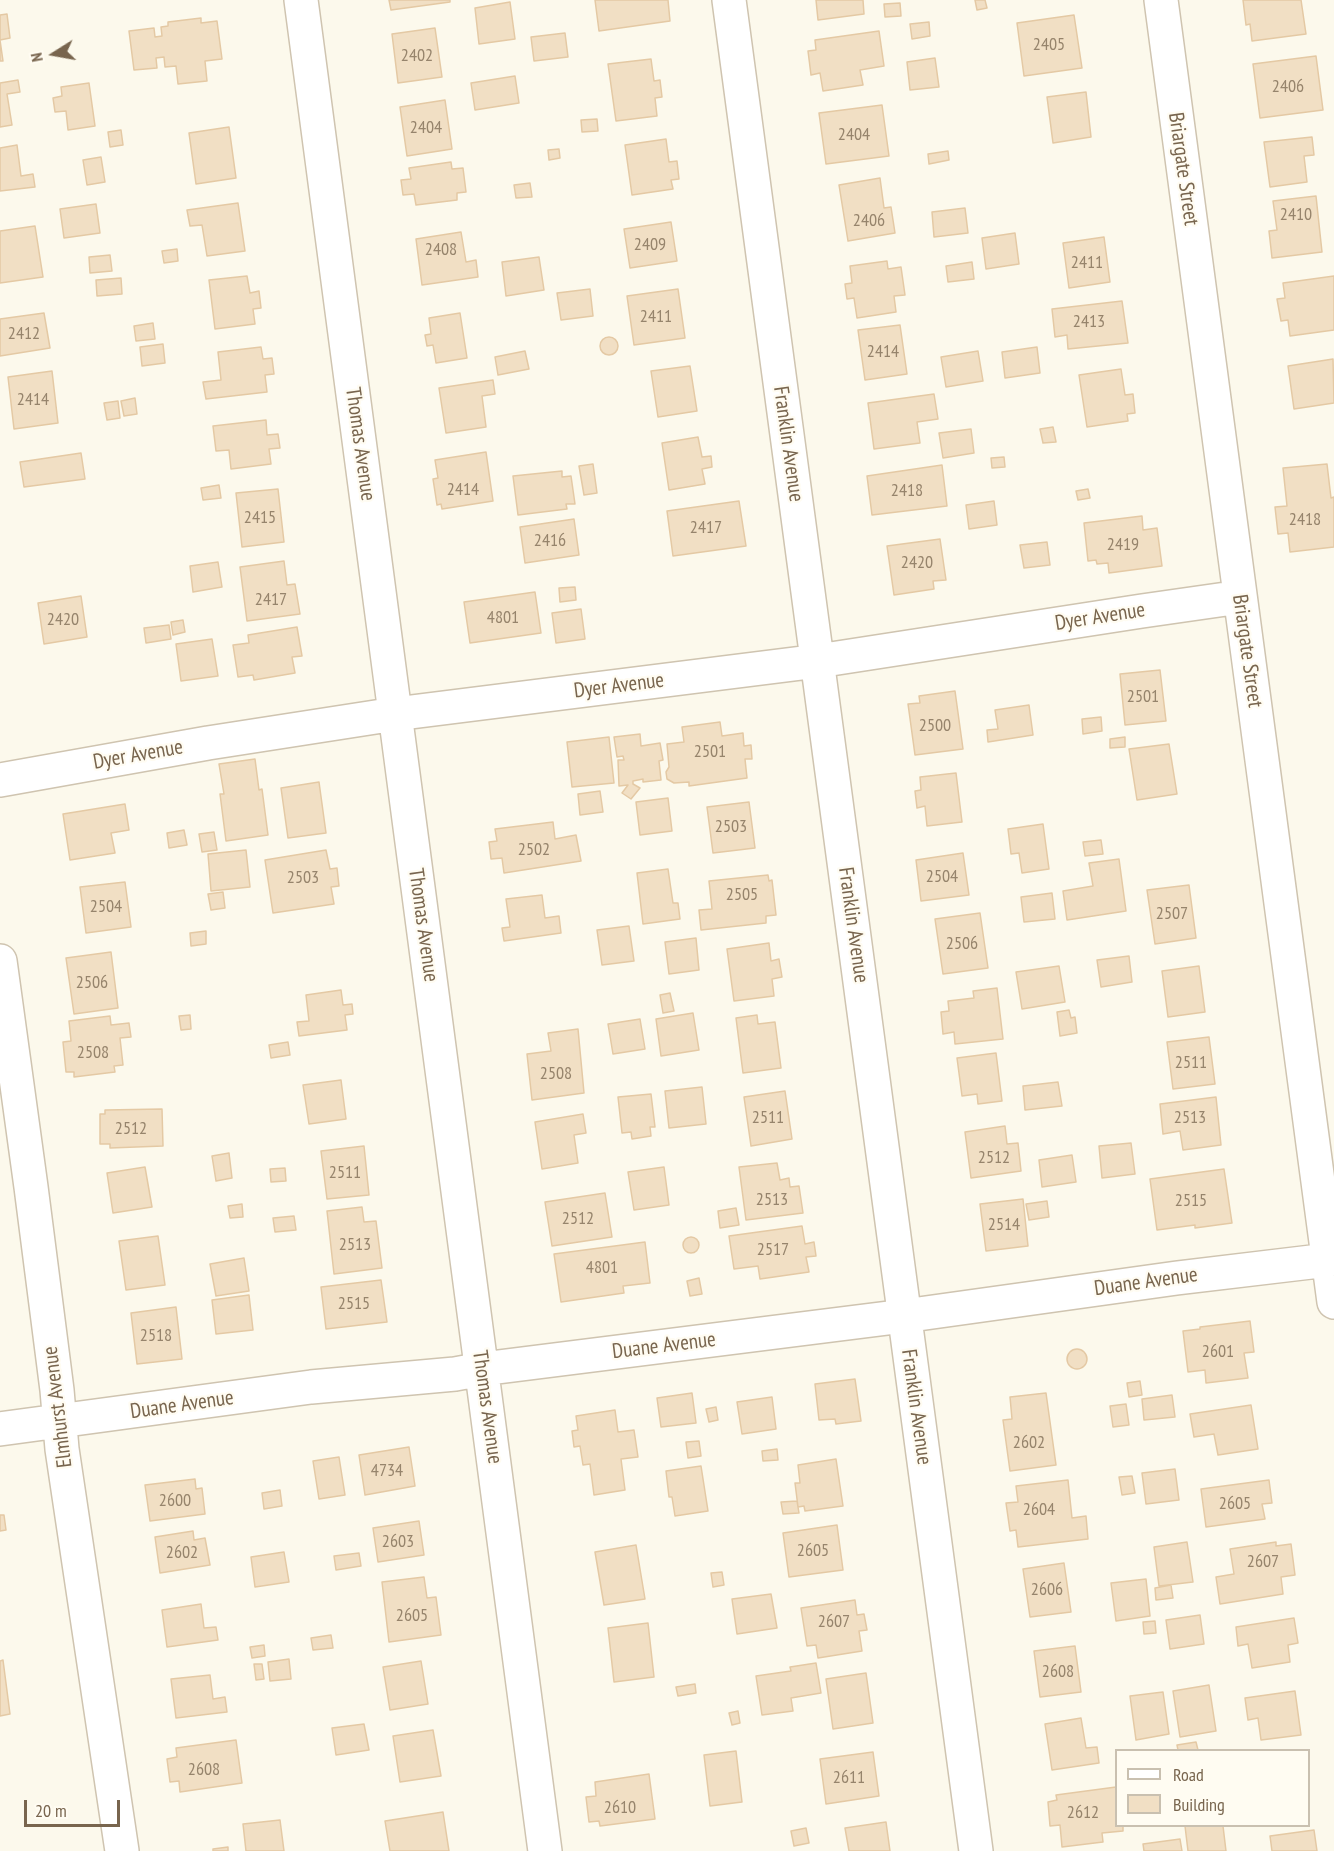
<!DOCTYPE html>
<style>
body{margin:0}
#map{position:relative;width:1334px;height:1851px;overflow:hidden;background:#fcf9ec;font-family:"PT Sans Narrow",sans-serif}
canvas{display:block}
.legend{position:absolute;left:1115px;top:1749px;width:195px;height:78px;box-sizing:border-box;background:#fffcf2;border:2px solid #c9c0b0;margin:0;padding:8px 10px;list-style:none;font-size:18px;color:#78654e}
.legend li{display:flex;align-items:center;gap:12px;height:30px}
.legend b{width:30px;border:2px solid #c9c0b0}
.north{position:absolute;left:24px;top:24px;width:60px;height:60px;-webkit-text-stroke:4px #fffcf2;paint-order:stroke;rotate:259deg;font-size:16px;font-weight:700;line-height:24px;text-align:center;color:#78654e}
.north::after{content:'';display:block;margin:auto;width:21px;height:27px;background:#78654e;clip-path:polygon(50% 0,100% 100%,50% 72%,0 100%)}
.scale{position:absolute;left:24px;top:1800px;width:96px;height:27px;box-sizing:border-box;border:3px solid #78654e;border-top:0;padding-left:8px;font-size:18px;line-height:21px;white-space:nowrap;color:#78654e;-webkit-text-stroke:4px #fffcf2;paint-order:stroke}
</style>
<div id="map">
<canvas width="1334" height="1851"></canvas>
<ul class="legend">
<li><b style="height:8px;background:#fff"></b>Road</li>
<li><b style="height:16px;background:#f1dfc4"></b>Building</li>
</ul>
<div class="north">N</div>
<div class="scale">20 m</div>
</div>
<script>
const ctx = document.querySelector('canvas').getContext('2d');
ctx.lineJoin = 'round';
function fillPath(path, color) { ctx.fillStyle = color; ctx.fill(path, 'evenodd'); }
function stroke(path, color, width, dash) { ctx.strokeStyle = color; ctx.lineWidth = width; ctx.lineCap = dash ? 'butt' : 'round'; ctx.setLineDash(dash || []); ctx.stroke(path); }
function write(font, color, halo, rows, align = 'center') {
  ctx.font = font + ' "PT Sans Narrow",sans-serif'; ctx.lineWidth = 4.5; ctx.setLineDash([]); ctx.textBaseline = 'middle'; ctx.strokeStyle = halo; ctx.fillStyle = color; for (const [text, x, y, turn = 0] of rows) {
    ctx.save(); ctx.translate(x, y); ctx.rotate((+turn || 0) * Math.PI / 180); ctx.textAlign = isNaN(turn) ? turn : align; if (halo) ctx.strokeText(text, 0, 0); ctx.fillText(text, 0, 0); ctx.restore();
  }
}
const building = new Path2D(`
 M389,0H450V2L391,10Z
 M595,0H668L670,21L599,31Z
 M816,0H863L864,14L818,20Z
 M975,0H985L987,8L977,10Z
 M1243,0H1301L1306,34L1252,41L1250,24L1246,25Z
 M510,2L515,39L479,44L475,8Z
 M900,3L901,16L885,17L884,4Z
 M7,14L10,38L0,40L3,61H0V15Z
 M1074,15L1082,68L1024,76L1017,23Z
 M201,18V23L217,21L222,59L205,61L207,81L178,84L176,66L165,67L164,57L156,58L157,68L134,70L129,31L154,28L155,37L162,36L161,27L168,26V22Z
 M929,22L930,36L912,39L910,24Z
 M435,28L442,77L398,83L392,34Z
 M879,31L884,66L860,70L863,85L823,91L820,73L811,75L808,51L816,50L815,40Z
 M565,33L568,57L534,61L531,37Z
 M1316,56L1323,110L1260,118L1253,64Z
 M935,58L939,87L910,90L907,62Z
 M651,59L654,81L660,80L662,97L655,98L657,116L616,121L608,64Z
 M515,76L519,103L475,110L471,83Z
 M18,80L20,92L7,94L12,125L0,127V83Z
 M89,83L95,126L68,130L66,111L55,112L53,98L62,96L61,87Z
 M1086,92L1091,137L1053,143L1047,97Z
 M445,100L452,149L407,156L400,107Z
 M882,105L889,156L826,164L819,113Z
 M597,119L598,131L582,132L581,120Z
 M229,127L236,178L196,184L189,133Z
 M121,130L123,145L110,147L108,132Z
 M1312,137L1314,155L1304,156L1307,182L1270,187L1264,142Z
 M666,139L669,162L677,161L679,179L671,180L673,189L632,195L625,145Z
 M17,145L21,176L33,174L35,187L0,191V148Z
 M559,149L560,158L549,160L548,150Z
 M948,151L949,160L929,164L928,154Z
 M101,157L105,182L87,185L83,160Z
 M451,162L452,169L463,168L466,192L457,193V200L416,205L414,194L403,195L401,180L411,179L409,168Z
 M880,178L884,208L891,207L895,233L848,241L839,185Z
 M530,183L532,197L516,198L514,185Z
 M1316,196L1322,252L1272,258L1269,231L1277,230L1273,201Z
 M238,203L245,251L207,256L202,225L190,226L187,210Z
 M96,204L100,233L64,238L60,209Z
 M965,208L968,233L934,237L932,212Z
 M671,222L677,261L630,268L624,229Z
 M35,226L43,277L0,283V231Z
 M461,232L466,262L476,260L478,277L422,285L416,239Z
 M1015,233L1019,264L986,269L982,238Z
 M1104,237L1110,282L1069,288L1063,243Z
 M177,249L178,261L164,263L162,251Z
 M110,255L112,271L90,273L89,257Z
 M539,257L544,290L506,296L502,262Z
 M887,261L888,269L901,267L905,295L894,296L896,312L857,318L854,298L847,299L845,284L852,283L850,266Z
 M972,262L974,279L948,282L946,266Z
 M247,276L250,293L259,291L261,308L253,309L255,324L215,329L209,280Z
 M1334,276V330L1290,336L1288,320L1281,321L1277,299L1285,298L1283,283Z
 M121,278L122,294L97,296L96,280Z
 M590,289L593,316L561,320L557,293Z
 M678,289L685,338L634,345L627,296Z
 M1122,301L1128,343L1068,349L1067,335L1055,337L1052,309Z
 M44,313L50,348L0,356V319Z
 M460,313L467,358L436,363L433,345L427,346L425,335L431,334L429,318Z
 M153,323L155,339L136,341L134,326Z
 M900,325L907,374L865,380L858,330Z
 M600 346a9 9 0 1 1 18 0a9 9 0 1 1-18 0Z
 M163,344L165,363L142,366L140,347Z
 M261,347L263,359L272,358L274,374L265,375L267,392L206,399L203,382L221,380L218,352Z
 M1037,347L1040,373L1005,378L1002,352Z
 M525,351L529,369L498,375L495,357Z
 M978,351L983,381L946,387L941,357Z
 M1333,359L1334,403L1294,409L1288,366Z
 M690,366L697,411L658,417L651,371Z
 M1121,369L1125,395L1133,394L1135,413L1127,414L1128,421L1087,427L1079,375Z
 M52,371L58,423L14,429L8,377Z
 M493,380L495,394L482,396L486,427L446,433L439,388Z
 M934,394L938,419L917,422L920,443L874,449L868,403Z
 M135,398L137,414L124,416L121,401Z
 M118,401L120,418L107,420L104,403Z
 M266,420L267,435L278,434L280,448L269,449L271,464L231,469L229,450L216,451L213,426Z
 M1053,427L1056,442L1043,443L1040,429Z
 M971,429L974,453L943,458L939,433Z
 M698,437L702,457L711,456L712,467L702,469L705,484L669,490L662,443Z
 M486,452L493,501L442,509L441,504L437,505L433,479L438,478L435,460Z
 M81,453L85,479L24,487L20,462Z
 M1004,457L1005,467L992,468L991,458Z
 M593,464L597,493L584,495L579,466Z
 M1327,464L1331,498L1334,497V547L1290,552L1288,533L1278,534L1275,507L1287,506L1283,468Z
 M942,465L947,506L872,515L867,476Z
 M562,471V477L571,476L575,504H566L567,509L518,515L513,476Z
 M219,485L221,498L203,500L201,488Z
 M278,489L284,542L242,547L236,493Z
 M1088,489L1090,498L1078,500L1076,491Z
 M739,501L746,546L673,556L667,511Z
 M994,501L997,525L969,529L966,505Z
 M1142,516L1143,530L1157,528L1162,566L1109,573L1108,563L1097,564L1096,560L1088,561L1084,523Z
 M574,519L579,555L525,563L520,527Z
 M940,539L946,580L933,581L934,589L894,595L887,546Z
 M1047,542L1050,565L1024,568L1020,545Z
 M284,561L287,585L295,584L300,614L247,621L240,567Z
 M218,562L222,587L193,592L190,566Z
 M575,587L576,600L560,602L559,588Z
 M535,592L541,633L470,643L464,602Z
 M81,596L87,637L44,644L38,603Z
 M581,609L585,639L556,643L552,613Z
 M183,620L185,632L173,635L171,622Z
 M169,625L171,639L146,643L144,628Z
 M297,627L302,656L292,657L295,673L254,680L253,675L238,677L233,645L249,643L248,635Z
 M212,639L218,676L181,681L176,644Z
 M1160,670L1166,721L1125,725L1120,674Z
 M955,691L963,749L915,755L908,704L920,703L919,696Z
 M1029,705L1033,735L988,742L987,730L998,729L995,710Z
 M1101,717L1102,731L1083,734L1082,719Z
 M720,722L722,736L743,733L744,746L751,745L752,759H745L747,778L689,786V782L674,783L667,779L666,772L669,767L667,744L684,742L682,727Z
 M640,734L641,746L660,743L663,760L659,761L661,780L643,782V779L633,781V784L640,788L631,799L622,793L628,785L619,786L618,760H624L623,756L617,757L614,737Z
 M609,737L614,783L572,787L567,742Z
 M1125,737V747L1110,748V739Z
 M1169,744L1177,794L1137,800L1129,749Z
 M255,759L259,790L262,789L268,835L226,841L220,794H224L219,764Z
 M956,773L962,822L927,826L925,806L917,808L915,791L921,790L920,777Z
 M319,782L326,833L288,838L281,788Z
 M600,791L603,812L580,815L578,794Z
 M668,798L672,831L640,835L636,802Z
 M749,802L755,848L713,853L707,807Z
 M125,804L129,830L111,833L115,853L70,860L63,814Z
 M553,822L555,839L576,835L581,861L504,873L502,858L491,859L489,842L497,841L495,829Z
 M1043,824L1049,869L1022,873L1019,853L1011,854L1008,829Z
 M184,830L187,845L169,848L167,833Z
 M214,832L217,850L202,852L199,834Z
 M1101,840L1103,854L1085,856L1083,842Z
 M246,850L250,887L211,891L208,854Z
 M326,850L330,869L337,868L339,886L331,887L334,904L273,913L265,860Z
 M963,853L969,895L921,901L916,860Z
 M1119,859L1126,911L1067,920L1063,891L1093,886L1089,863Z
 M668,869L673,903H678L680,919L643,924L637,873Z
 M768,875L769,881L772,880L776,915L766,916V923L701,930L699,910L712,909L709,881Z
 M125,882L131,927L86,933L80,887Z
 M1189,885L1196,938L1155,944L1147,890Z
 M223,892L225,908L211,910L208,894Z
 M1052,893L1055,919L1024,922L1021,897Z
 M542,895L545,918L559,916L561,933L504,941L502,928L510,927L506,899Z
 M980,913L988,968L943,974L935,919Z
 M629,926L634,961L602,965L597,930Z
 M206,931V944L191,946L190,933Z
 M696,938L699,970L669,974L665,942Z
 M769,943L771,961L779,959L782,977L772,979L774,996L734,1001L727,949Z
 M111,952L118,1008L74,1014L66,958Z
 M1129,956L1132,982L1101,987L1097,960Z
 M1059,966L1065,1002L1022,1009L1016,972Z
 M1199,966L1205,1012L1168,1017L1162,971Z
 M997,988L1003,1039L955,1044L954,1032L943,1034L941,1012L949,1011L948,1001L974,998L973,991Z
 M341,990L343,1005L352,1004L353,1014L345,1015L347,1030L299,1036L297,1022L309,1021L306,995Z
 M670,993L674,1011L663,1013L660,995Z
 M1069,1010L1071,1018L1075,1017L1077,1033L1060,1036L1057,1012Z
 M693,1013L699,1050L661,1056L656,1019Z
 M190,1015L191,1029L181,1030L179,1016Z
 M757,1015L758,1024L775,1022L781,1068L743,1073L736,1018Z
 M110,1016L111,1025L129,1023L131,1037L120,1038L123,1065L114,1066L115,1072L74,1077V1072H66L63,1042L71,1041L69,1021Z
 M640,1019L645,1049L613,1054L608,1024Z
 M578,1029L584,1093L532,1100L527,1054L551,1051L548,1033Z
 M1209,1037L1215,1084L1173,1089L1167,1042Z
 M288,1042L290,1055L271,1058L269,1045Z
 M996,1053L1002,1101L978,1104L977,1094L962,1096L957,1058Z
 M341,1080L346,1119L309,1124L303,1085Z
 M1058,1082L1062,1106L1025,1110L1023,1086Z
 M702,1087L706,1124L669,1128L665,1091Z
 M785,1091L792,1139L751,1146L744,1097Z
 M651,1094L655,1127H650L651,1136L632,1139L631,1132L622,1133L618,1097Z
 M1216,1097L1221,1145L1183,1150L1180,1131L1163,1134L1160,1104Z
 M162,1109L163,1146L110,1148V1144H100V1114H105V1110Z
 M583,1114L586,1133L574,1135L578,1163L542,1169L535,1122Z
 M1005,1126L1007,1144L1018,1143L1021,1171L971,1178L965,1132Z
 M1131,1143L1135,1174L1102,1178L1099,1146Z
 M364,1146L369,1195L327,1199L321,1151Z
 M229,1153L232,1178L216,1181L212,1156Z
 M1072,1155L1076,1182L1042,1187L1039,1160Z
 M777,1163L780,1180L789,1178L790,1187L799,1186L803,1213L746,1220L739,1167Z
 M145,1167L152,1207L113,1213L107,1173Z
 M664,1167L669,1205L634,1210L628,1172Z
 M285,1168L286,1181L271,1182L270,1169Z
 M1224,1169L1232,1223L1195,1228V1225L1157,1230L1150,1179Z
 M605,1193L612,1237L552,1246L545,1202Z
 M1023,1199L1028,1246L986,1251L980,1204Z
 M1047,1201L1049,1217L1029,1220L1026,1204Z
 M242,1204L243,1217L230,1218L228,1206Z
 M362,1207L364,1222L376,1221L382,1268L334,1274L327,1211Z
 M736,1208L739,1225L720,1228L718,1211Z
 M294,1216L296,1230L275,1232L273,1218Z
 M802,1226L805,1244L814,1242L816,1256L806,1257L809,1272L760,1279L758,1266L734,1269L729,1236Z
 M158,1236L165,1285L126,1290L119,1241Z
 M683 1245a8 8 0 1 1 16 0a8 8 0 1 1-16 0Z
 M645,1242L650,1283L623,1286L624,1293L561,1302L554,1254Z
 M244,1258L249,1291L216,1296L210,1264Z
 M699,1278L702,1294L690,1296L687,1281Z
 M381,1280L387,1322L326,1329L321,1287Z
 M249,1295L253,1330L216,1334L212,1300Z
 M176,1307L182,1359L137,1364L131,1313Z
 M1250,1321L1254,1352L1244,1353L1248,1378L1206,1383L1205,1370L1188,1372L1183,1331L1200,1329V1327Z
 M1067 1359a10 10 0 1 1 20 0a10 10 0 1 1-20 0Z
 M855,1379L861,1421L836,1424L835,1419L819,1420L815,1384Z
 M1140,1381L1142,1395L1129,1397L1127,1383Z
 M692,1393L696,1423L661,1427L657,1398Z
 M1046,1393L1056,1465L1010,1471L1003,1420L1012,1419L1010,1397Z
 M1172,1395L1175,1417L1144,1420L1142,1399Z
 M772,1397L776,1429L742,1434L737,1402Z
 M1126,1404L1129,1425L1113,1427L1110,1406Z
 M1251,1405L1258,1449L1218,1455L1214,1434L1194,1437L1190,1414Z
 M716,1407L718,1420L709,1422L706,1409Z
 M615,1410L618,1432L634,1430L638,1457L621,1459L625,1490L594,1495L590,1464L583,1465L580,1446L574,1447L572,1431L578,1430L576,1416Z
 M699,1441L701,1456L688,1458L686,1442Z
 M409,1447L415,1486L365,1495L359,1455Z
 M777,1449L778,1460L763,1461L762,1451Z
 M339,1457L345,1495L319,1499L313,1461Z
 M836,1459L843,1506L805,1511L804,1506L798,1507L795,1483H800L798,1465Z
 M701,1466L708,1511L675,1516L672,1497H669L666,1471Z
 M1175,1469L1179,1500L1146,1504L1142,1473Z
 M1132,1476L1135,1493L1122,1495L1119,1477Z
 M195,1479L196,1489L202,1488L205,1514L150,1521L145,1485Z
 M1068,1480L1072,1518L1086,1516L1088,1539L1018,1547L1016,1530L1010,1531L1006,1503L1018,1502L1016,1486Z
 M1269,1480L1272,1503L1262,1504L1265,1519L1206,1527L1201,1489Z
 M280,1490L282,1506L264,1509L262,1493Z
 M797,1501L799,1513L783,1514L781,1502Z
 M0,1515H4L6,1530L0,1531Z
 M419,1521L424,1555L378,1562L373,1528Z
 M837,1525L843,1570L789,1577L783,1533Z
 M193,1531L194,1540L205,1538L210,1565L160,1573L155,1537Z
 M1187,1542L1193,1582L1159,1586L1154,1547Z
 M1276,1542V1546L1291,1544L1295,1575L1281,1577L1283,1594L1220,1604L1216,1577L1234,1574L1230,1549Z
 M636,1545L645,1599L604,1605L595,1552Z
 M284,1552L289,1582L255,1587L251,1557Z
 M359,1553L361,1566L336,1570L334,1556Z
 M1064,1563L1071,1612L1030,1617L1023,1569Z
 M722,1572L724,1585L713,1587L711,1573Z
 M424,1577L427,1598L436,1597L441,1635L389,1642L382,1582Z
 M1146,1579L1150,1616L1116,1621L1111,1583Z
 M1171,1585L1173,1598L1156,1600L1155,1588Z
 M771,1594L777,1628L737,1634L732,1599Z
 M855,1600L857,1615L864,1614L867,1630L859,1631L862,1651L818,1658L816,1645L807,1646L801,1608Z
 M201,1604L204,1628L216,1627L218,1640L167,1647L162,1610Z
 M1200,1615L1204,1644L1170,1649L1166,1620Z
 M1294,1618L1298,1643L1288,1645L1290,1662L1252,1668L1248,1644L1238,1646L1236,1627Z
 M1155,1621L1156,1633L1144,1634L1143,1622Z
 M648,1623L654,1677L614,1682L608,1628Z
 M331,1635L333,1648L313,1650L311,1638Z
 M264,1645L265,1656L252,1658L250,1647Z
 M1075,1646L1081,1692L1040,1697L1034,1651Z
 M289,1659L291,1679L270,1681L268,1662Z
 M3,1660L10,1714L0,1716V1661Z
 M421,1661L428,1704L390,1710L383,1667Z
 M816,1663L821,1693L791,1698L793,1711L762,1715L756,1676L791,1671L790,1667Z
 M254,1664H262L264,1679L256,1680Z
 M866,1673L873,1723L833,1729L826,1679Z
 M210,1675L213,1699L225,1697L227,1712L176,1718L171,1679Z
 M695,1684L696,1693L678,1696L676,1687Z
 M1209,1685L1216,1731L1180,1737L1173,1691Z
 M1295,1691L1301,1735L1261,1740L1258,1718L1248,1720L1245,1698Z
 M1163,1692L1169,1734L1136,1740L1130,1696Z
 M738,1711L740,1723L732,1725L729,1713Z
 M1081,1718L1086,1748L1097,1747L1099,1763L1052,1770L1045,1724Z
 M364,1724L369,1750L336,1755L332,1728Z
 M433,1730L441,1776L400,1782L393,1736Z
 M236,1740L242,1783L180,1792L179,1781L170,1782L167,1759L177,1757L176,1748Z
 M1196,1742L1198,1750H1178L1177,1745Z
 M736,1751L742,1802L710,1806L704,1755Z
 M873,1752L879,1796L826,1804L820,1759Z
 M649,1774L655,1819L600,1826L599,1821L589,1822L586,1797L596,1796L595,1782Z
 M1116,1787V1826H1123V1831L1102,1833L1103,1842L1062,1847L1060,1825L1050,1826L1048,1802L1057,1800L1056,1795Z
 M443,1812L449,1851H390L385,1821Z
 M280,1820L284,1851H246L243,1824Z
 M886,1822L890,1851H849L845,1828Z
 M1185,1826H1223L1226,1851H1188Z
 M806,1828L809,1843L794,1846L791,1831Z
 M1314,1830L1317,1851H1272L1270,1836Z
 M1180,1839L1182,1851H1144L1143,1844Z
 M228,1847V1851H213V1849Z`);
fillPath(building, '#f1dfc4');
stroke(building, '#e4c9a4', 1.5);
const minor = new Path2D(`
 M301,0L545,1851
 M729,0L976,1851
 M1161,0L1334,1302
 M0,780L208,743L395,714L818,661L1142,611L1240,597
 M0,961L31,1187L57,1390L62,1449L122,1851
 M0,1429L311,1387L455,1374L482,1369L904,1316L1177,1278L1328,1260`);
stroke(minor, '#cfc4b0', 36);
stroke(minor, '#fff', 33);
write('18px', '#96846c', null, [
 ["2405",1049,45],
 ["2402",417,56],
 ["2406",1288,87],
 ["2404",426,128],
 ["2404",854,135],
 ["2410",1296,215],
 ["2406",869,221],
 ["2409",650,245],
 ["2408",441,250],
 ["2411",1087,263],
 ["2411",656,317],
 ["2413",1089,322],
 ["2412",24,334],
 ["2414",883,352],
 ["2414",33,400],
 ["2414",463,490],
 ["2418",907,491],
 ["2415",260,518],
 ["2418",1305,520],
 ["2417",706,528],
 ["2416",550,541],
 ["2419",1123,545],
 ["2420",917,563],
 ["2417",271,600],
 ["4801",503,618],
 ["2420",63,620],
 ["2501",1143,697],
 ["2500",935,726],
 ["2501",710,752],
 ["2503",731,827],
 ["2502",534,850],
 ["2504",942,877],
 ["2503",303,878],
 ["2505",742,895],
 ["2504",106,907],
 ["2507",1172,914],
 ["2506",962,944],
 ["2506",92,983],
 ["2508",93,1053],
 ["2511",1191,1063],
 ["2508",556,1074],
 ["2511",768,1118],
 ["2513",1190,1118],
 ["2512",131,1129],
 ["2512",994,1158],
 ["2511",345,1173],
 ["2513",772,1200],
 ["2515",1191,1201],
 ["2512",578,1219],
 ["2514",1004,1225],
 ["2513",355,1245],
 ["2517",773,1250],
 ["4801",602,1268],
 ["2515",354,1304],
 ["2518",156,1336],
 ["2601",1218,1352],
 ["2602",1029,1443],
 ["4734",387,1471],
 ["2600",175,1501],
 ["2605",1235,1504],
 ["2604",1039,1510],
 ["2603",398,1542],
 ["2605",813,1551],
 ["2602",182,1553],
 ["2607",1263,1562],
 ["2606",1047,1590],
 ["2605",412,1616],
 ["2607",834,1622],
 ["2608",1058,1672],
 ["2608",204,1770],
 ["2611",849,1778],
 ["2610",620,1808],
 ["2612",1083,1813]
]);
write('21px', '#78654e', '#fffcf2', [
 ["Briargate Street",1183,169,82],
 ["Thomas Avenue",360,444,82],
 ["Franklin Avenue",788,444,82],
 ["Dyer Avenue",1100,617,-9],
 ["Briargate Street",1247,651,82],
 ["Dyer Avenue",619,686,-7],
 ["Dyer Avenue",138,755,-10],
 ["Thomas Avenue",423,925,82],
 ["Franklin Avenue",853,925,82],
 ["Duane Avenue",1146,1282,-8],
 ["Duane Avenue",664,1346,-7],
 ["Duane Avenue",182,1405,-8],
 ["Elmhurst Avenue",58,1407,-97],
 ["Thomas Avenue",487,1407,82],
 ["Franklin Avenue",916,1407,82]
]);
</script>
